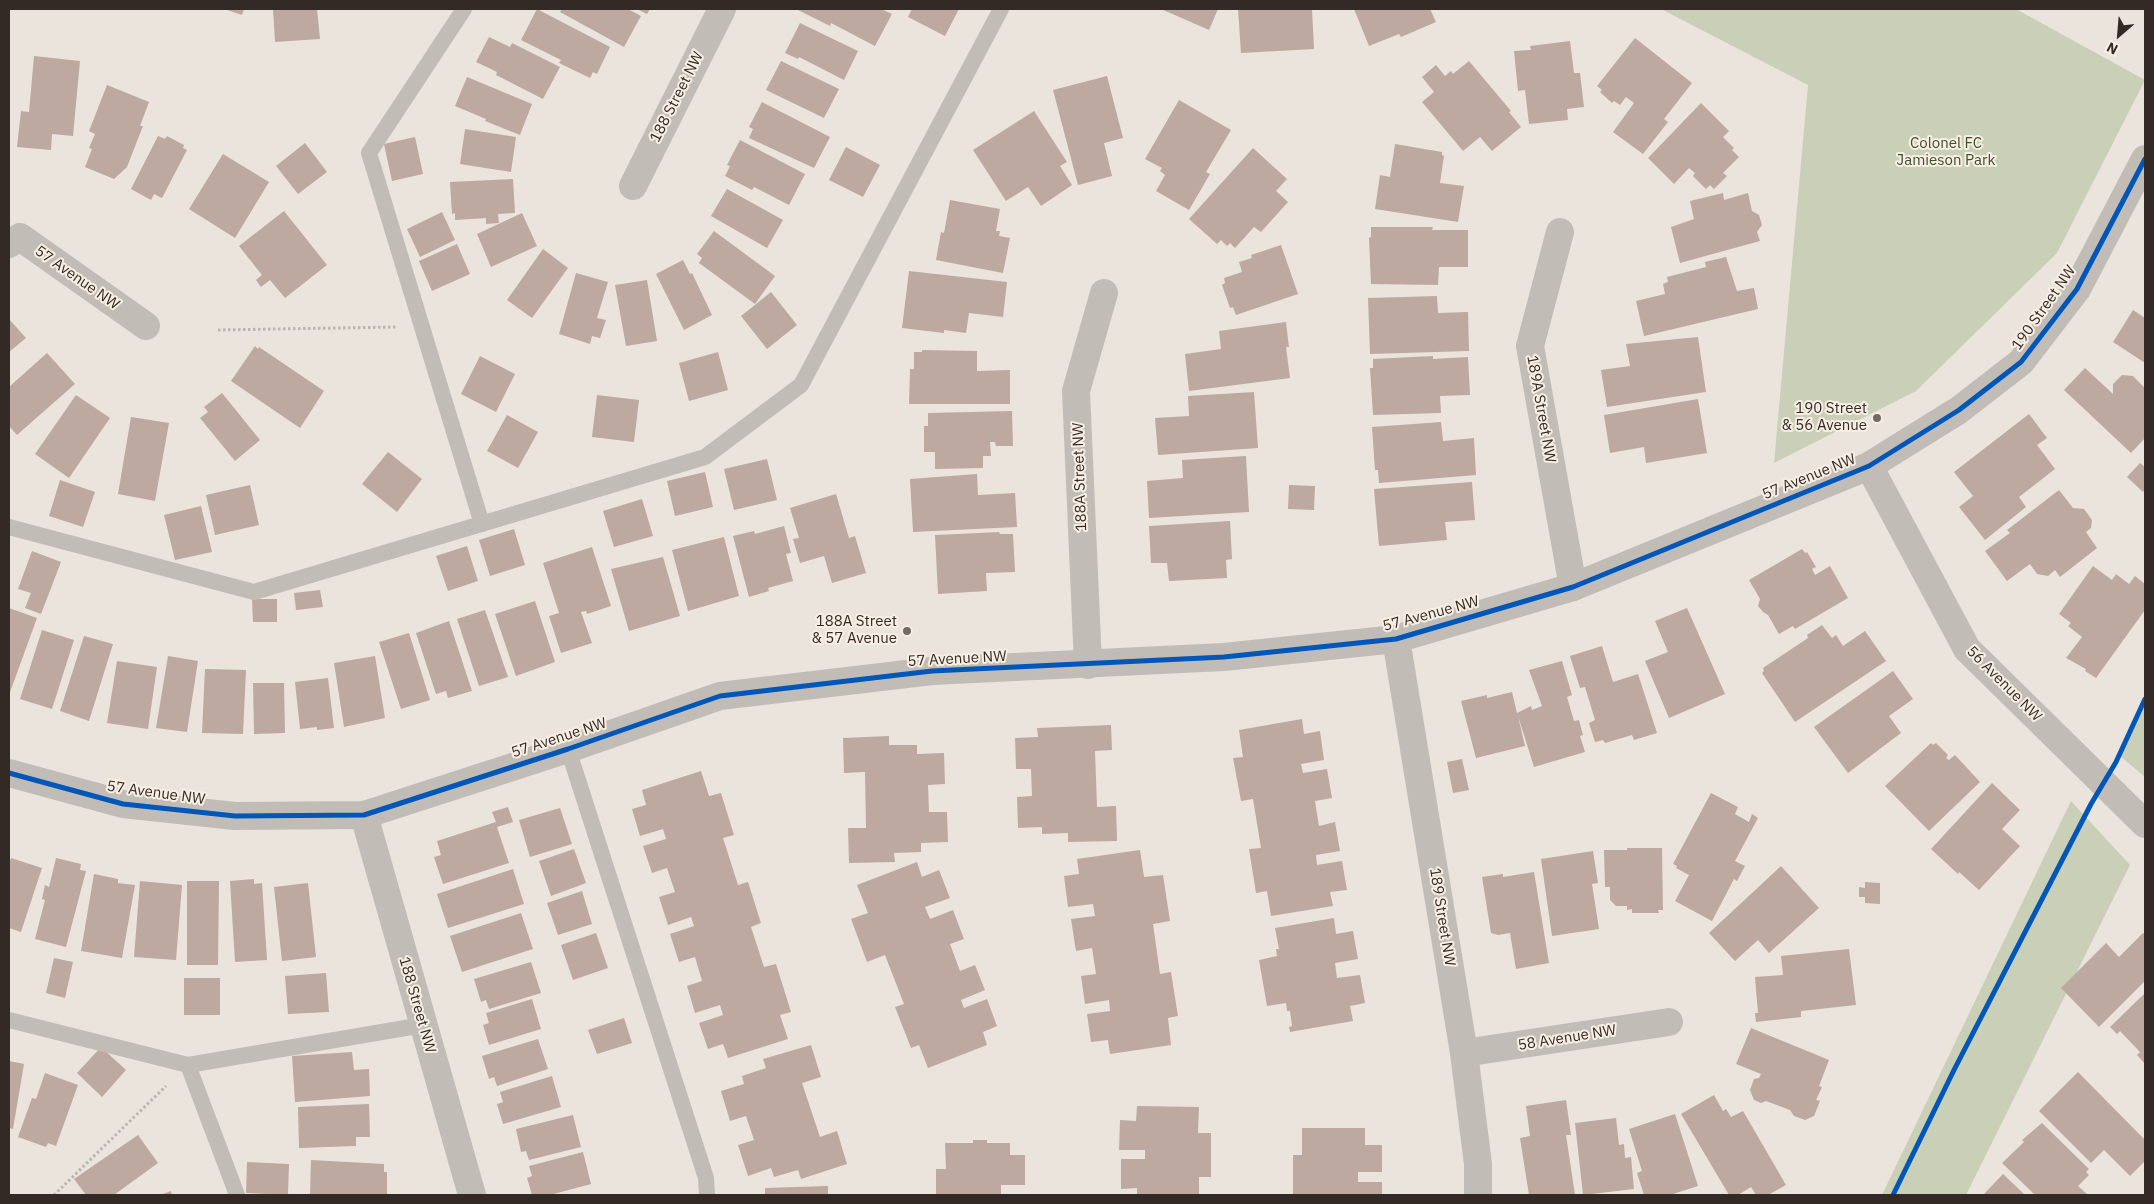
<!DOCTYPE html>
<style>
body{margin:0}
#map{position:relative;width:2154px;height:1204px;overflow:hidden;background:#eae4dd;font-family:"IBM Plex Sans",sans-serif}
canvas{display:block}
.frame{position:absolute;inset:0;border:10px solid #332a26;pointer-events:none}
.north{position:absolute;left:2094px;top:10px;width:50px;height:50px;-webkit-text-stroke:4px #f8efe4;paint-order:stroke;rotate:207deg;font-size:14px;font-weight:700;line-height:20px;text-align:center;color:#332a26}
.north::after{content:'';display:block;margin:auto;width:18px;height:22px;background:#332a26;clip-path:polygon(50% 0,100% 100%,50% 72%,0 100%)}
</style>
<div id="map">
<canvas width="2154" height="1204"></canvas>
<div class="frame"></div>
<div class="north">N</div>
</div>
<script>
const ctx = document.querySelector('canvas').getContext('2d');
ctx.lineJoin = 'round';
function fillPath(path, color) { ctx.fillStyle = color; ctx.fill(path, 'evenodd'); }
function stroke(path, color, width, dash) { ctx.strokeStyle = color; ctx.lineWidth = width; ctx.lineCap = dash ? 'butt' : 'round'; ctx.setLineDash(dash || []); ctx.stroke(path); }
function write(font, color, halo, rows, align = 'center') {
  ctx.font = font + ' "IBM Plex Sans",sans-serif'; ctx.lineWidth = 4; ctx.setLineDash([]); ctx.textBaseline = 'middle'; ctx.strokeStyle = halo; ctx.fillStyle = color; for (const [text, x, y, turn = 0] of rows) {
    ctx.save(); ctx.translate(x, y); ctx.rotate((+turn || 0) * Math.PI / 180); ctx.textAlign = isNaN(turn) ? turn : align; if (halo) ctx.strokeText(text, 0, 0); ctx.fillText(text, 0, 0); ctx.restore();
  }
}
fillPath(new Path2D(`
 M1661,9H2016L2145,80L2057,253L1916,391L1774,463L1808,85Z
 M2145,705V777L2120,756Z
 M2071,801L2130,865L1966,1195H1882Z`), '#cacfb8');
fillPath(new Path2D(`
 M224,9H244L242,15Z
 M273,9H317L320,39L275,42Z
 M537,9L610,47L597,74L593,72L590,78L559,63L561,60L521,40Z
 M562,9H628L641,16L624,47L560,12Z
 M637,9H650L647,14Z
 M796,9H881L892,14L875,46L831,23L830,26Z
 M912,9H959L945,36L908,17Z
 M1161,9H1218L1209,30Z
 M1238,9H1312L1314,49L1241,53Z
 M1354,9H1430L1436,22L1401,37L1399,34L1369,46Z
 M800,23L858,51L844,80L799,57L798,59L785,53Z
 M489,37L510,47L512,43L560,67L543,99L496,75L497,72L476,62Z
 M1635,38L1692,83L1664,119L1668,122L1643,154L1613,132L1634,103L1626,97L1620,105L1614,101L1612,103L1600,92L1602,90L1597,86Z
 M1570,41L1574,73H1580L1584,107L1567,109L1568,120L1529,124L1525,90L1518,91L1514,51L1531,50L1530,46Z
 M34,56L80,61L73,136L52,134L51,150L17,147L21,111L29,112Z
 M781,61L839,89L824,118L766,90Z
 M1469,61L1511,111L1509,112L1521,127L1492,151L1480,137L1463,151L1422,102L1434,92L1422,77L1436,65L1445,76L1451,71L1453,74Z
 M1107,76L1123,138L1104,143L1112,176L1078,185L1053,90Z
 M467,77L532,104L520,135L485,121L486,119L455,106Z
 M107,85L149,102L140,126H143L127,167L114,179L85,167L92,149L89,148L95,134L89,131Z
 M1179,100L1231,130L1206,172L1210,174L1189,210L1156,191L1165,175L1160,171L1162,168L1145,159Z
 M762,102L830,137L814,168L749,138L753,129L749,127Z
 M1701,103L1729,131L1723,137L1734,148L1732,150L1739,157L1723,173L1727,176L1714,189L1710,185L1706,189L1693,176L1695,173L1689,168L1674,184L1648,158Z
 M1034,111L1067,162L1060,166L1072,185L1041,206L1028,187L1006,201L973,150Z
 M465,129L516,137L511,172L460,164Z
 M158,136L165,139L167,136L184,145L183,148L187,150L162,198L154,194L151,200L131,189Z
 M415,137L423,174L392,181L384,144Z
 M740,140L805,174L789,205L754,187L752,190L725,176L730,166L727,165Z
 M305,143L327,172L298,194L276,166Z
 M1395,144L1442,152V155L1444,156L1440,183L1464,186L1458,222L1375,209L1380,175L1390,177Z
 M846,147L880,165L863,197L829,180Z
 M1253,148L1287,179L1276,191L1288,202L1261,232L1254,227L1235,248L1230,243L1227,246L1221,240L1217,244L1189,219Z
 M223,154L269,182L235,238L189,209Z
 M513,179L515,213L498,214L499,223L486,224V218L455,220V213L452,214L450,182Z
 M727,189L783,220L767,248L711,216Z
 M1723,193L1724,200L1748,193L1752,211L1759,215L1762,225L1757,232L1760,241L1680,263L1671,227L1694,219L1690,201Z
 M950,200L1000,209L996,231H1000L999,236L1010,238L1003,273L936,260L941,232L944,233Z
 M284,211L327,265L285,298L270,280L261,287L256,280L262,275L239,246Z
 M442,212L455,240L420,257L407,229Z
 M522,213L537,246L491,267L477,234Z
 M1371,227H1433L1432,230H1468V267H1439L1438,285L1371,284L1369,238L1371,237Z
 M714,231L775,276L755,304L699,263L702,258L697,254Z
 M457,244L470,274L432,291L419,261Z
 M1281,245L1298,294L1236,315L1233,307L1230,308L1222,285L1225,283L1224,278L1242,272L1239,262L1252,258L1251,255Z
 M543,249L568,268L532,318L507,300Z
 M1726,257L1737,291L1754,288L1758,309L1644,336L1636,301L1665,294L1663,284L1668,282L1667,277L1706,267L1705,262Z
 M683,260L690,274L692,273L712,315L684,330L656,274Z
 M909,271L1007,282L1003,317L969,313L966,333L944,330V333L902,328Z
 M576,273L608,282L597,318L606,320L600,338L592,336L590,344L559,334Z
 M647,280L657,341L626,346L615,285Z
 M771,292L797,325L767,349L741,316Z
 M1437,296L1438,313L1468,312L1469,351L1370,354L1368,298Z
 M2133,310L2145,318V363L2113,342Z
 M9,319L26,338L9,352Z
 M1286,322L1289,347H1286L1290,378L1189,391L1185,354L1221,349L1219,331Z
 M1698,337L1706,392L1607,407L1601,370L1630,366L1626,344Z
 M255,346L258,349L259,347L324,391L300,428L231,381Z
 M922,350L977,351V371L1010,370V404H909L910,369H914V352H922Z
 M718,352L728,390L689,401L679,363Z
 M47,353L75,384L17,435L9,426V387Z
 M480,356L515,374L496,412L461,394Z
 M1433,356V359L1468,357L1470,395L1440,396L1441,413L1373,415L1370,368H1373V359Z
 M2085,368L2113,394V384L2122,375L2133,376L2145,388V438L2131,453L2064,390Z
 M1254,392L1258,448L1158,455L1155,418L1189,416L1188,396Z
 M222,393L260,440L235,461L200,418L208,412L204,407Z
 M76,395L110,418L69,478L35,454Z
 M597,395L639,400L634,442L592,437Z
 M1698,399L1707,453L1646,463L1644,447L1610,453L1604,415Z
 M1012,411L1013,446H996L995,442H990L991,456H983V468L935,469V452H924V426H928V413Z
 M2029,414L2047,438L2037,445L2055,469L2019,497L2026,507L1985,540L1959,507L1973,496L1954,472Z
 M507,415L538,432L518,468L487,451Z
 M131,417L169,423L155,501L118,494Z
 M1441,422L1443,441L1474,438L1476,475L1379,483L1378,470H1375L1372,427Z
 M388,452L422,479L397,512L362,484Z
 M1246,456L1249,512L1149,518L1147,481L1183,478L1182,460Z
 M767,459L777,500L734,510L724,469Z
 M2140,463L2145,467V489L2143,492L2127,477Z
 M705,472L713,507L675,516L667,481Z
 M977,474L978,495L1015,493L1017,527L913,532L910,479Z
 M60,480L95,492L83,527L49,516Z
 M1472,482L1475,520L1445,522L1447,540L1379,546L1374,489Z
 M250,485L259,525L215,535L206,495Z
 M1289,485L1315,486L1314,510L1288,509Z
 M2059,490L2073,508L2084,509L2092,520L2091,528L2086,532L2097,548L2060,577L2055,570L2048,576L2037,574L2030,564L2007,581L1985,551L2010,533L2007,530Z
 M836,494L849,538L855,536L866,573L832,583L824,556L800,563L793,539L799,538L790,508Z
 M642,499L653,536L614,547L603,511Z
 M201,506L212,552L175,560L164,515Z
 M1230,521L1232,559L1226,560L1227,578L1169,581L1167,563H1151L1149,526Z
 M784,526L791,553L786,554L793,581L768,588L769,591L749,597L733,536L754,531L755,534Z
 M514,529L525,565L490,576L479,540Z
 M999,532L1000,534H1013L1015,572L986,573L987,591L938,594L935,535Z
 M724,537L739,596L688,611L672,550Z
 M467,546L478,581L448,591L436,556Z
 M592,547L611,606L587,614L586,611L581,612L592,643L561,653L549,616L559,613L543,563Z
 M1802,549L1805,553L1807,552L1816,567L1812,569L1815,575L1830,566L1848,598L1795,629L1793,626L1779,634L1768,615L1763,612L1758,606L1760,599L1749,580Z
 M32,551L61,562L41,614L25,608L31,593L18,589Z
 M663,557L680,616L629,631L611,569Z
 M2093,566L2112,580L2116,574L2129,584L2135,576L2145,584V610L2096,678L2085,671L2086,669L2066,658L2082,637L2068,626L2071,623L2059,614Z
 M320,590L323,607L296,610L294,593Z
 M252,599H277V622H253Z
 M535,601L555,662L516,676L495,614Z
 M9,608L37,618L9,695Z
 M1687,608L1725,694L1669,718L1645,661L1668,652L1655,621Z
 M485,610L508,677L479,686L457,619Z
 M449,621L472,691L448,698L446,691L436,694L416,633Z
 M1822,625L1832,638L1836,635L1843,646L1865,631L1886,661L1795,722L1762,673L1764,671L1763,668L1808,638L1807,635Z
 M42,630L74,640L52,709L20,699Z
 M409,633L430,700L401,709L379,642Z
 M84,636L113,644L89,721L60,711Z
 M1602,646L1613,682L1638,674L1657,733L1634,740L1632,735L1605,743L1603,740L1595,742L1589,723L1595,720L1585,687L1580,688L1570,656Z
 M168,656L198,661L187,732L156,728Z
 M375,656L385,718L344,727L334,663Z
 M117,661L157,667L148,729L107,723Z
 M1562,661L1572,695L1567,697L1574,721L1579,720L1583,735L1580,736L1585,752L1534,767L1518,716L1525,746L1476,758L1461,701L1487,695V698L1512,692L1517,713L1531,706L1532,710L1542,706L1529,670Z
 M205,669L246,670L243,734L202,733Z
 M1893,671L1913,699L1889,716L1901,733L1848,773L1814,727Z
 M328,678L334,728L317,730V727L300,729L295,682Z
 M253,683H284L285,733L254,734Z
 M1302,719L1304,734L1320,731L1324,760L1301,764L1303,773L1327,769L1332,798L1315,801L1319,826L1335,822L1340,851L1316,855L1317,865L1342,861L1347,890L1330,892L1333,906L1271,916L1267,891L1256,893L1249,849L1261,848L1253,799L1241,801L1233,758L1243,757L1239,730Z
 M1111,725L1112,750L1095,751L1097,807L1116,806L1117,841L1068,842V833L1042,834V827L1018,828L1017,797L1032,796L1031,769H1016L1015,738L1038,737L1037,728Z
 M889,736V745H917V754L944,753L945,784L928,785L929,812H947L948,842L921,843V852L894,853L895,862L849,863L848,828H866L865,772L844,773L843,738Z
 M1931,743L1933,745L1936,743L1948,755L1946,758L1949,760L1955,755L1980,782L1929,831L1885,786Z
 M1462,759L1469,790L1453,793L1447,762Z
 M701,771L709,796L721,793L734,835L723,838L738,885L748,882L761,923L751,927L764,967L776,964L791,1012L780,1015L788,1039L728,1058L723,1044L708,1049L699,1023L723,1015L720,1005L695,1013L687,986L702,981L695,957L679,962L670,934L694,926L691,917L668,925L659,897L675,892L667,868L652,873L643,846L666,839L663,829L640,836L632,809L646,805L642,790Z
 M1992,783L2020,810L2002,829L2020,846L1979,890L1959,872L1958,874L1931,849Z
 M1711,793L1738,807L1735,814L1749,822L1752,814L1758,818L1735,861L1745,866L1737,881L1734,879L1712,921L1675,901L1689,875L1676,868L1677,866L1673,864Z
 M508,807L513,822L497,827L509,863L443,884L434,857L441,855L437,841L496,822L492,812Z
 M560,808L572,844L530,857L519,820Z
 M1627,848H1662L1663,910H1658L1659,913H1632V909L1627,910V906H1616L1610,900V887H1605L1604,850H1627Z
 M574,849L586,883L551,896L539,861Z
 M1140,850L1144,877L1163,875L1170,921L1153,924L1160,974L1171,972L1178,1016L1168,1018L1171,1045L1110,1054L1108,1040L1091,1042L1087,1014L1110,1011L1109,1000L1085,1004L1081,976L1096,974L1092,948L1076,951L1071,919L1095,916L1093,904L1068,907L1064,876L1079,874L1077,859Z
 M1593,851L1598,883L1592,884L1599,929L1552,936L1541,859Z
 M11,858L42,868L21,932L9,928V864Z
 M56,858L81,864L80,870L86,871L66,947L35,939L45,900L42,899L45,885L49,887Z
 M917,862L922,877L939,870L950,898L925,907L930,919L953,910L964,939L950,944L960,971L975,965L985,990L961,1000L964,1008L987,999L997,1026L983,1032L987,1045L928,1068L919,1045L911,1048L895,1007L904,1004L885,955L867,962L851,919L868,913L857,885Z
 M1781,866L1819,908L1769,953L1758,940L1735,961L1709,933Z
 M513,869L524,904L448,928L437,894Z
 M1534,872L1549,963L1516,969L1510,933L1498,935L1491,933L1482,877L1503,874V877Z
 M94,874L118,879V883L135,885L122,958L81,951Z
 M254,879V884L262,883L267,960L235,962L230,881Z
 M140,881L182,885L176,960L134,957Z
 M187,881H219L218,965H187Z
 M1865,882L1880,883V904L1865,903V897H1859V887L1865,888Z
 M308,883L316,957L282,961L274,887Z
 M582,891L592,924L558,935L547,903Z
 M521,913L533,949L462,972L450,936Z
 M1334,918L1336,934L1353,931L1358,959L1335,963L1337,978L1360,975L1365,1003L1350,1006L1353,1021L1290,1032L1289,1027L1292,1026L1290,1011H1287L1286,1003L1267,1006L1259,960L1277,956L1276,949H1279L1275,928Z
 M596,933L608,968L573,980L561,945Z
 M2143,933L2145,935V981L2099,1027L2061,988L2106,943L2119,957Z
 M1849,949L1856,1005L1801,1011V1017L1756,1022L1755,1013H1758L1755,977L1783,975L1781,956Z
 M54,958L73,962L65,998L46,993Z
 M531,962L541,993L489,1009L486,1000L481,1002L474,979Z
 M326,973L329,1012L288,1014L285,976Z
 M184,978H220V1015H184Z
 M2145,993V1064L2137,1055L2140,1052L2120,1031L2117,1034L2110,1027Z
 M532,999L541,1029L489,1045L483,1025L489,1023L486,1013Z
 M624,1018L632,1043L597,1054L588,1030Z
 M1751,1028L1829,1060L1819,1086L1822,1087L1816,1100L1820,1101L1814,1116L1805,1120L1794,1116L1790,1110L1766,1101L1761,1103L1754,1100L1750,1090L1754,1079L1759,1078L1761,1074L1736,1064Z
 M538,1039L548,1069L497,1086L494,1077L489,1079L482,1056Z
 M811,1045L821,1077L802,1083L820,1137L837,1131L847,1164L801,1179L798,1170L774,1177L771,1168L748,1176L738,1145L754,1140L746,1116L730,1121L721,1091L744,1084L742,1076L766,1068L763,1059Z
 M101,1047L126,1070L102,1097L77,1073Z
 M352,1052L354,1070L369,1069L370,1096L295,1102L292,1056Z
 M9,1061L24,1064L13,1129L9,1128Z
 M2078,1072L2145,1140V1161L2130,1176L2104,1150L2091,1163L2039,1111Z
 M45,1073L78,1085L56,1146L48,1143L46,1147L18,1137L32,1098L36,1099Z
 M552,1076L561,1107L503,1124L497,1104L503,1102L500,1092Z
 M1714,1095L1723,1111L1726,1109L1731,1117L1743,1111L1786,1185L1768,1195H1756L1751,1187L1738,1195H1729L1681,1114Z
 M1566,1100L1571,1135H1566L1575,1195H1529L1520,1138L1530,1136L1526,1106Z
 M369,1104L370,1137H356V1146L299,1148L298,1107Z
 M1137,1106L1199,1107L1198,1133H1211V1177H1199V1195H1137V1188L1121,1189V1159H1145V1150H1119L1120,1120L1136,1121Z
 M1675,1114L1698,1186L1670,1195H1644L1637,1173L1642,1171L1629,1129Z
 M573,1115L581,1147L529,1160L526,1151L521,1152L516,1129Z
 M1616,1118L1619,1145L1624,1144L1625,1158L1631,1157L1634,1189L1583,1195L1575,1123Z
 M2042,1123L2089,1169L2086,1172L2089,1175L2078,1186L2088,1195H2035L2002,1163L2024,1142L2022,1140Z
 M1302,1128H1365V1145H1382V1172H1358V1182H1382V1195H1293V1155H1302Z
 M138,1135L158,1163L114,1195H86L74,1179Z
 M973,1140H987V1143H1010V1155H1025V1185H1001V1195H936V1169H946L945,1143H973Z
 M583,1152L591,1184L550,1195H532L527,1178L532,1176L529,1166Z
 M311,1160L384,1164V1172H387V1195H310Z
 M247,1162L289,1164L288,1195L246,1193Z
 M2003,1174L2025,1195H1983Z
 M828,1186V1195H765V1188Z
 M171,1191L172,1195H160Z`), '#bda99f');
stroke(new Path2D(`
 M218,330L396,327
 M54,1195L166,1086`), '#bbb5af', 3, [2.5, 2.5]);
stroke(new Path2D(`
 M464,9L369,153L482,524
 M9,527L254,592L705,457L801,385L1001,9
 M568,749L706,1178L707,1195
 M9,1020L188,1065L423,1025
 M188,1065L237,1195`), '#c2bcb7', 16);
stroke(new Path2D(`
 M633,186L722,9
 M1560,232L1530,346L1573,587
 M9,244L20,237L146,326
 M1869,466L1967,649L2145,824
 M1088,665L1076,391L1104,293
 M364,815L472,1195
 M1464,1053L1669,1022`), '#c2bcb7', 28);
stroke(new Path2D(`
 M1396,639L1464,1053L1478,1164V1195
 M9,773L123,804L235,816L364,815L568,749L720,696L932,671L1224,657L1396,639L1573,587L1869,466L1959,410L2021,362L2077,289L2145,159`), '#c2bcb7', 28);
stroke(new Path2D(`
 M9,773L123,804L235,816L364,815L568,749L720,696L932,671L1224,657L1396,639L1573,587L1869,466L1959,410L2021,362L2077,289L2145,159
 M1893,1195L1954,1070L2091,804L2116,762L2145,699`), '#0057b8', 5);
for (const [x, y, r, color] of [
 [1877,418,5,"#736b66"],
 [907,631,5,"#736b66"]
]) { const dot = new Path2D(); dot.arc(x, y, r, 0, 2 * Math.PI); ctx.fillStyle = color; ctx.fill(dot); stroke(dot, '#f8efe4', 2); }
write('15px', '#332a26', '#f8efe4', [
 ["188 Street NW",677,97,-63],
 ["57 Avenue NW",77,278,35],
 ["190 Street NW",2044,308,-55],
 ["189A Street NW",1541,409,80],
 ["188A Street NW",1080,477,-92],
 ["57 Avenue NW",1809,477,-22],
 ["57 Avenue NW",1431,614,-15],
 ["57 Avenue NW",957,659,-3],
 ["56 Avenue NW",2004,684,45],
 ["57 Avenue NW",559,738,-18],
 ["57 Avenue NW",156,793,8],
 ["189 Street NW",1442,917,81],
 ["188 Street NW",417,1005,74],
 ["58 Avenue NW",1567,1038,-9]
]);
write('15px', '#414f2b', '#f8efe4', [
 ["Colonel FC",1946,144],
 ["Jamieson Park",1946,161]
]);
write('15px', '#332a26', '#f8efe4', [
 ["190 Street",1867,409],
 ["& 56 Avenue",1867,426],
 ["188A Street",897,622],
 ["& 57 Avenue",897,639]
], 'right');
</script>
